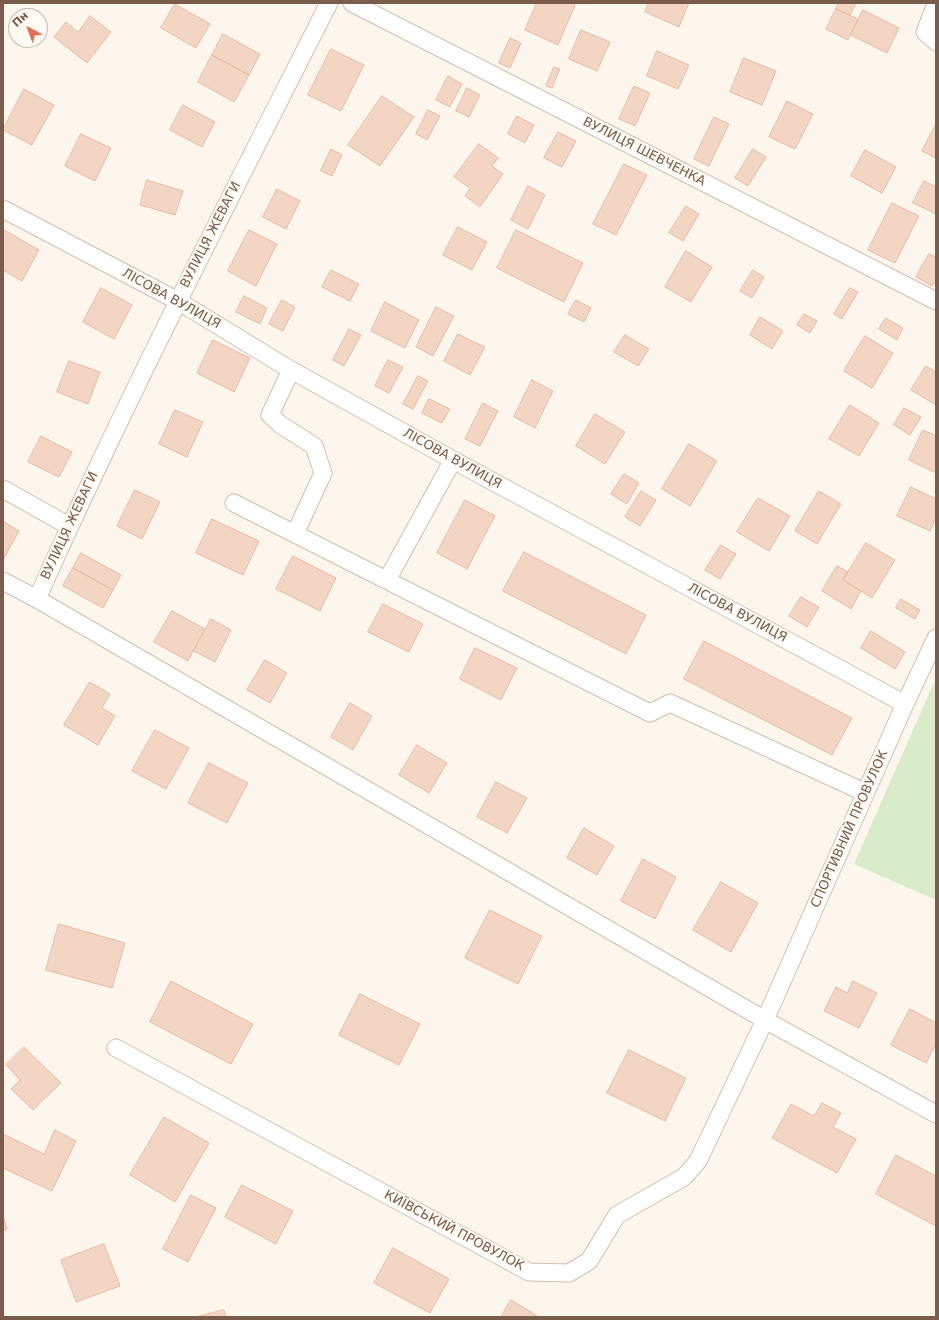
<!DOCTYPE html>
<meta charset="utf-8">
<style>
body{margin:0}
#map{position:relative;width:939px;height:1320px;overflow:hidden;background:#fdf6ec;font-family:"DejaVu Sans",sans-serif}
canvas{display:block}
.frame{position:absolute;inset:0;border:4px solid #7a5c4d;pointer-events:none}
.north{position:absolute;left:8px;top:8px;width:40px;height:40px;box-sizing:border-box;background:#fffaf3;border:1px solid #cabbb1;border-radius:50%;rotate:318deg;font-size:11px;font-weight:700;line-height:16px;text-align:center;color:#7a5c4d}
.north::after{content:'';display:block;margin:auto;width:14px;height:18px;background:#e76f51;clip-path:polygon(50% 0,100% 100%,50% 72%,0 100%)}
</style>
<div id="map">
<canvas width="939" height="1320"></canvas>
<div class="frame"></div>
<div class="north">Пн</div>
</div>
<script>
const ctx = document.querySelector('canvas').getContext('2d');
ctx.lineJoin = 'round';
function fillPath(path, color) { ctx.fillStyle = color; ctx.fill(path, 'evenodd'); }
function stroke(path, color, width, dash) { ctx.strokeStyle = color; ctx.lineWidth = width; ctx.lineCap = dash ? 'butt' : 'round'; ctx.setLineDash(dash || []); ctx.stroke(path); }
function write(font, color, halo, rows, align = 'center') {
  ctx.font = font + ' "DejaVu Sans",sans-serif'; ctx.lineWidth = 4; ctx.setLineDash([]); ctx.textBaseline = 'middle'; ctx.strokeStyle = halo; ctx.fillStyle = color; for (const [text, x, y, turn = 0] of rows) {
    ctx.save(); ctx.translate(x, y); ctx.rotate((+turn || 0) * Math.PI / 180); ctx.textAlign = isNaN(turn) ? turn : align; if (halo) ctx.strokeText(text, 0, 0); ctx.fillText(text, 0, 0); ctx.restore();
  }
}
fillPath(new Path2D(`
 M936,678V900L854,864Z`), '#d8ecc9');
const building = new Path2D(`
 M537,3H570L575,5L558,45L525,30Z
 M649,3H689L679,27L645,12Z
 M839,3H856L850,15L836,9Z
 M175,4L210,24L196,48L161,28Z
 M836,9L858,19L848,40L826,29Z
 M863,10L899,28L887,53L851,35Z
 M90,16L111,32L87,63L54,37L66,22L78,32Z
 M581,30L610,42L597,71L569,59Z
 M223,34L260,54L249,75L212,55Z
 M510,38L521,43L510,68L499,63Z
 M331,49L364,65L341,111L308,95Z
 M657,51L689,65L678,89L647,76Z
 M212,55L249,75L234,102L198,82Z
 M744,58L776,71L762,105L730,92Z
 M554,67L560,69L552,88L546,86Z
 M448,76L462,84L450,107L436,100Z
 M634,86L650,93L635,126L619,119Z
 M467,88L480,95L469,117L456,111Z
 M24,89L54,105L32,145L3,130Z
 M382,96L414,117L380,166L348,145Z
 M787,101L813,114L795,149L769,137Z
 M183,105L215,122L202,147L170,130Z
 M428,110L440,116L427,140L416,134Z
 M517,116L534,125L525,143L508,134Z
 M714,117L729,124L709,166L694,159Z
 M936,124V158L922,151Z
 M558,132L576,141L562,167L544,158Z
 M81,134L111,148L95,181L65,166Z
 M479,144L498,158L492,166L503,174L480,207L465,196L470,188L454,177Z
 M331,149L342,155L332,176L321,171Z
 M753,149L766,157L748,186L735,178Z
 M865,150L896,167L882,193L851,176Z
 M624,164L647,175L616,235L593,224Z
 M147,180L183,191L175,215L140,205Z
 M924,181L936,187V214L913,203Z
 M528,186L545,195L528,229L511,220Z
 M277,189L300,201L286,229L263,217Z
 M892,203L919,216L895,263L868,250Z
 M686,206L699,214L683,241L669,233Z
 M458,227L487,242L472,270L443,255Z
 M4,230L39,250L22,281L3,270Z
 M249,230L277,244L256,286L228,271Z
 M516,230L583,263L564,302L497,268Z
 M686,251L712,267L691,302L665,287Z
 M929,254L936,257V280L932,286L916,277Z
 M331,270L359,284L350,301L322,287Z
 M753,270L764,277L752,298L740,291Z
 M101,288L132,305L114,339L83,322Z
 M850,288L858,292L842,319L834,314Z
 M244,296L267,308L260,324L236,312Z
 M282,300L295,307L283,331L269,324Z
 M576,300L591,308L584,322L568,314Z
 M385,302L419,320L405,348L371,331Z
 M436,307L454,316L433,356L416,347Z
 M804,314L817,321L810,333L797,325Z
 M760,317L783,331L772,349L750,335Z
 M886,318L903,328L897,340L879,329Z
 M349,329L361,335L344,366L333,360Z
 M458,334L485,347L470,375L444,361Z
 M625,335L649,349L638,366L614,352Z
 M865,336L893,353L872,388L844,371Z
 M213,340L250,358L234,392L197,373Z
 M388,360L403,367L389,393L375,386Z
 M69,361L100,372L88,404L57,392Z
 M926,366L936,372V405L911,390Z
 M418,376L428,381L413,409L403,404Z
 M532,380L553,391L535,428L514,417Z
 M429,399L450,409L442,423L422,413Z
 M483,403L498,411L480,446L465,439Z
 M850,405L879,423L859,456L829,439Z
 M904,408L921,417L910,435L894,425Z
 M175,410L203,422L187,457L159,444Z
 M595,414L625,432L605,464L576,446Z
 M923,430L936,436V473L909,460Z
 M41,436L72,452L59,477L28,462Z
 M689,444L717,461L690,506L662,489Z
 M624,474L639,483L627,504L611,494Z
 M911,487L936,499V518L930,531L897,516Z
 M135,490L160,502L142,539L117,526Z
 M641,491L656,500L640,526L625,517Z
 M819,491L841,504L817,544L795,531Z
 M758,498L790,516L769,551L737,532Z
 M465,500L495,516L467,569L437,553Z
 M212,519L259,541L243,575L196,553Z
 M3,521L19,531L3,560Z
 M866,543L895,560L872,598L843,580Z
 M721,545L736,554L720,579L705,570Z
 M524,552L646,615L626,654L503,591Z
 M81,553L121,575L113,590L73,568Z
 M293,556L336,578L320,611L276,589Z
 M837,566L848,572L843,580L861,591L851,609L822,591Z
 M73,568L113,590L103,608L63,586Z
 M801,597L819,607L807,627L789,616Z
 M901,599L920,610L915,619L896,608Z
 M383,604L423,624L409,652L368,632Z
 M172,611L205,629L188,661L154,642Z
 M211,619L231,630L215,662L194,651Z
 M871,631L905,652L895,669L861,648Z
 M704,641L852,718L832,755L684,679Z
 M475,648L517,668L501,700L460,679Z
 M265,660L287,673L270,703L247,690Z
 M90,682L110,694L102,708L115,716L98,745L64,725Z
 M350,703L372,716L353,750L331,737Z
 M155,730L189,748L166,789L132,771Z
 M417,745L447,763L429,793L399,775Z
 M209,763L248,783L227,823L188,803Z
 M496,782L527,798L507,833L477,817Z
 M584,828L614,846L597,875L567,858Z
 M643,859L676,877L655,919L621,901Z
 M721,882L758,903L731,952L693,930Z
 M490,910L542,936L518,984L465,958Z
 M59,924L125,943L112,988L46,970Z
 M171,981L253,1024L231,1064L150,1022Z
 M853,981L877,993L859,1028L824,1011L836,987L847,993Z
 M360,994L420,1024L399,1065L339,1035Z
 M910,1009L936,1023V1044L926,1063L891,1045Z
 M24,1047L61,1083L33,1110L11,1089L20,1080L6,1065Z
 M629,1050L686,1078L665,1121L607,1093Z
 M822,1103L841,1113L833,1127L856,1139L837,1173L772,1138L791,1104L814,1116Z
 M164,1117L209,1143L175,1202L130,1175Z
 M55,1130L76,1141L52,1191L3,1168V1134L44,1154Z
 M896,1155L936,1176V1226L876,1194Z
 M242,1185L293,1211L276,1244L225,1217Z
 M191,1195L216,1208L188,1262L163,1249Z
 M3,1216L7,1229L3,1231Z
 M104,1244L120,1286L76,1302L61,1260Z
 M393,1248L449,1279L430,1313L374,1283Z
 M511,1300L539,1317H501Z
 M224,1310L226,1317H196Z`);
fillPath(building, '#f3d5c3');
stroke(building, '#e6bba3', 1);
const street = new Path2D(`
 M352,3L936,301
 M936,4L925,32L936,42
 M3,209L178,301L291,370L453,460L905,704
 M291,370L270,415L281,425L314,446L323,473L295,534L650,713L670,703L866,793
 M3,489L69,526
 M234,503L295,534
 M387,580L453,460
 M3,581L37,599L765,1020L936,1114
 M37,599C127,397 229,200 329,3
 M116,1048L529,1272L569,1273L589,1261L617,1215L684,1177L698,1161L765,1020L905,704L936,638`);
stroke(street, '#d1beb0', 19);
stroke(street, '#fff', 17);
write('13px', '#7a5c4d', '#fffaf3', [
 ["ВУЛИЦЯ ШЕВЧЕНКА",644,152,27],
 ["ВУЛИЦЯ ЖЕВАГИ",211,235,-63],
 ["ЛІСОВА ВУЛИЦЯ",171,299,29],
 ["ЛІСОВА ВУЛИЦЯ",452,459,29],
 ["ВУЛИЦЯ ЖЕВАГИ",70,526,-65],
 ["ЛІСОВА ВУЛИЦЯ",737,613,28],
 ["СПОРТИВНИЙ ПРОВУЛОК",850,829,-66],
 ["КИЇВСЬКИЙ ПРОВУЛОК",454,1231,28]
]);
</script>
